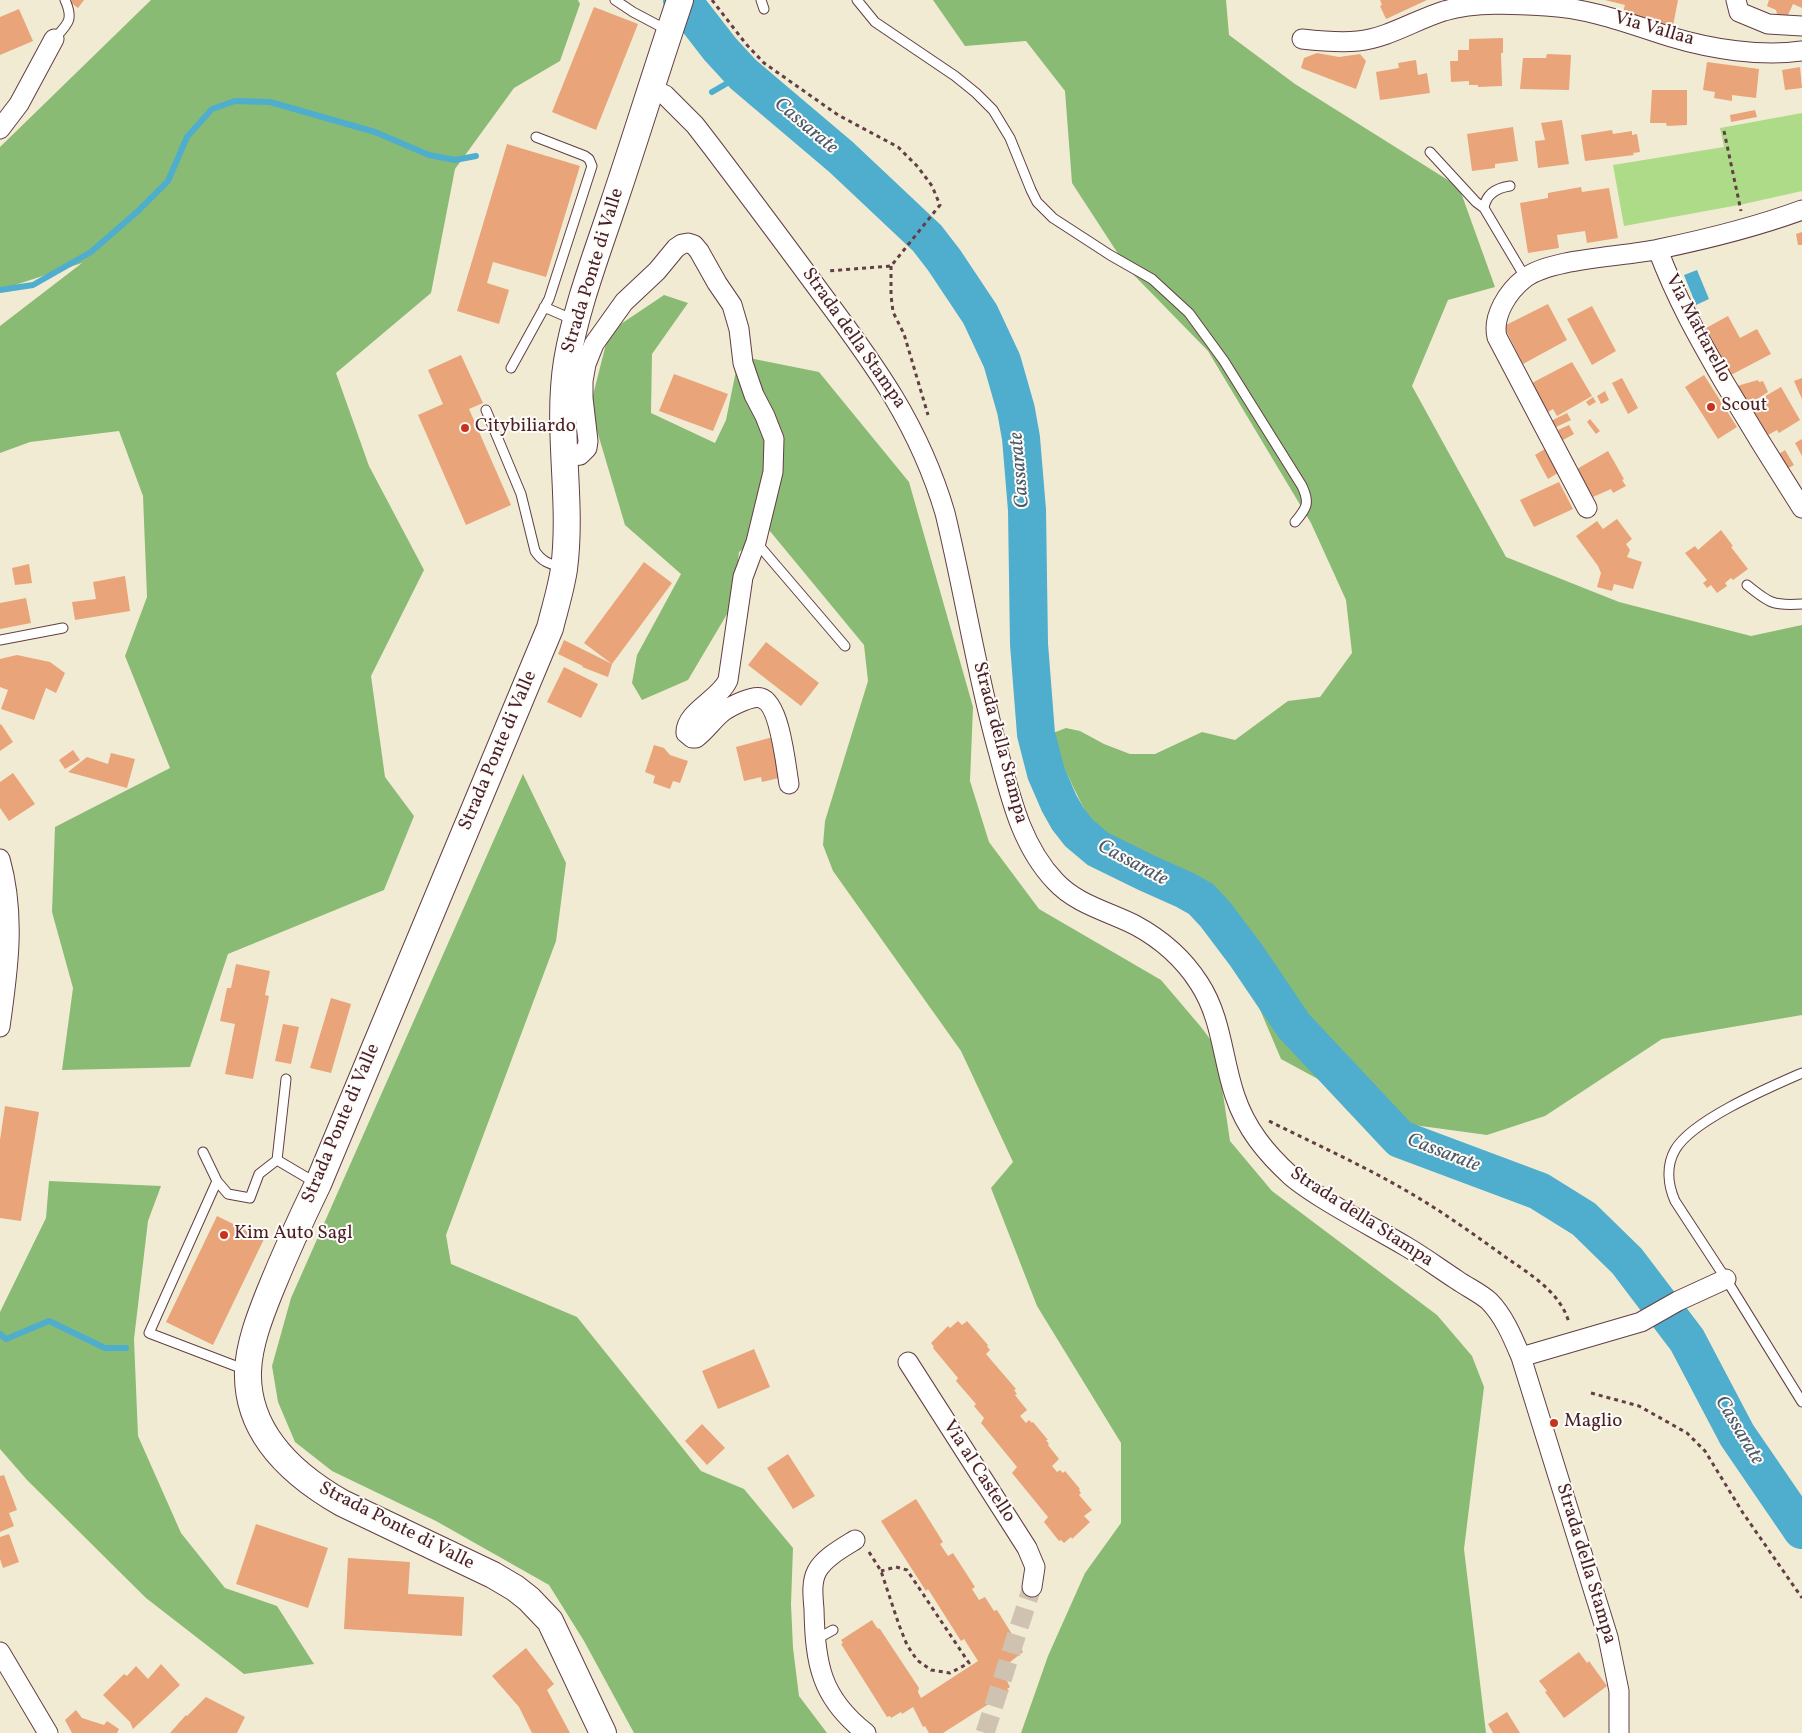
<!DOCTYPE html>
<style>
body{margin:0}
canvas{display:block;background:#f1ebd3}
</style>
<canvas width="1802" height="1733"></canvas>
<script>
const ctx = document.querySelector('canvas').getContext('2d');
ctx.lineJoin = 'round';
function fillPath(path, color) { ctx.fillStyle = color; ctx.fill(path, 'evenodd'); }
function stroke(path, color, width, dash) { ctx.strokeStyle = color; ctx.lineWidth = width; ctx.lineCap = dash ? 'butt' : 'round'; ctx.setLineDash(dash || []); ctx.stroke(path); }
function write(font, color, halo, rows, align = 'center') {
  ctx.font = font + ' Vollkorn,serif'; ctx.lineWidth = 4; ctx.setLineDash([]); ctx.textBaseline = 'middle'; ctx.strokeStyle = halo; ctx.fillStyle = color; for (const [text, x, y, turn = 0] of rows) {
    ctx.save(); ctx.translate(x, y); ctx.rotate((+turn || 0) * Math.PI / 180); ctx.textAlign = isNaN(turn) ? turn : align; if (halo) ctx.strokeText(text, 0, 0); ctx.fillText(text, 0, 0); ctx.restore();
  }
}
fillPath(new Path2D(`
 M1802,113V191L1744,204L1624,226L1613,165L1724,147L1720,128Z`), '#addb88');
fillPath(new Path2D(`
 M151,0H578L580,4L560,61L514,88L455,169L431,293L336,373L369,466L424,570L371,676L385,777L414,816L384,890L228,954L190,1067L62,1070L73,988L52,912L55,827L170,768L125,656L147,597L143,496L119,431L30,442L0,453V326L82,263L0,290V147Z
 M933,0H1226L1229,35L1295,84L1459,187L1495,287L1448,300L1412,386L1506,557L1619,602L1751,636L1802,625V1015L1662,1039L1545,1116L1487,1135L1399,1123L1281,1059L1250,986L1205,913L1104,850L1048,735L1066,728L1080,731L1104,744L1130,754H1155L1202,732L1235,740L1288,701L1320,697L1352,653L1346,600L1311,523L1208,351L1128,269L1072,183L1065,91L1026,41L965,46Z
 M664,295L688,303L652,354L651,413L715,443L726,420L739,356L819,372L909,482L973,707L970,781L989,842L1039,909L1161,980L1201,1027L1216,1047L1230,1141L1272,1191L1437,1315L1472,1356L1484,1387L1464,1549L1486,1733H1021L1048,1656L1085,1573L1121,1523V1443L1037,1306L991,1188L1013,1162L961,1051L833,871L823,845L825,821L868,681L864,645L769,530L739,552L733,604L688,680L642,700L632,683L637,655L681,574L625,525L590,407L609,332Z
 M523,774L566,863L556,941L446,1235L451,1264L577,1317L701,1471L744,1489L793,1548L791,1604L793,1648L799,1696L827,1733H634L584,1641L549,1585L436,1521L332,1471L295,1442L278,1402L272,1366L291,1298Z
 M49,1181L161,1186L148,1221L134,1339L138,1436L181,1533L225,1588L277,1606L314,1664L244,1674L146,1598L27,1480L0,1449V1312L46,1218Z`), '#8abb74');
fillPath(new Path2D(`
 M1697,270L1709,299L1696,305L1684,275Z`), '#4fadcd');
stroke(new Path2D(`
 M712,92L743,74
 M0,290L33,285L91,252L138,211L168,181L187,137L212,109L235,101L270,102L375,132L429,155L455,160L476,156
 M0,1334L6,1339L49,1321L105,1348H126`), '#4fadcd', 6);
stroke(new Path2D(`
 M682,0L720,49L743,74L841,157L927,238L944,260L980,314L1002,361L1016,410L1021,438L1027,510L1029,644L1036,734L1046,773L1059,803L1068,819L1079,833L1098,849L1147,873L1185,890L1201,899L1215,914L1246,955L1294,1026L1400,1139L1539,1191L1584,1219L1627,1261L1687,1340L1737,1435L1802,1530`), '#4fadcd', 38);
fillPath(new Path2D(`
 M72,0H84L78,8L70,2Z
 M1380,0H1427L1386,19L1380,6L1382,5Z
 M1605,0H1678L1673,26L1622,15L1625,5Z
 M1769,0H1802V8L1793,4L1788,15L1781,17L1777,14L1776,10L1767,6Z
 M594,7L638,24L596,130L552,112Z
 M19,9L33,41L0,55V17Z
 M1503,38V53H1501L1502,86L1478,87V85H1469V81L1451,82L1450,61H1458V50H1469V39Z
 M1317,53L1339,57L1360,54L1366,61L1356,89L1301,68L1304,58Z
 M1547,54L1571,55L1569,90L1520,89L1523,58H1546Z
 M1416,60L1418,75L1427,73L1430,93L1380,100L1376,72L1399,68L1398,63Z
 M1707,62L1759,69L1756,98L1732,95V101L1714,98L1715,92L1703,90Z
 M1800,67L1802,88L1785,90L1782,70Z
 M1652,90H1687V125L1667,126L1666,123H1650Z
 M1755,110L1757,117L1731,122L1730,115Z
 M1562,120L1569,164L1538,168L1535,141L1545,140L1541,123Z
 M1513,127L1518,161L1495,164V168L1472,171L1467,134Z
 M1612,130L1613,134L1632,131V135L1637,134L1640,152L1633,153L1634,155L1585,161L1581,135Z
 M507,144L580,166L546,277L493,262L487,283L509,290L499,324L457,311Z
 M1581,187L1582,192L1609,188L1618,238L1587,243L1585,231L1557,235L1559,248L1528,253L1520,203L1548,198V193Z
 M1802,232V245H1798L1796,234Z
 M1548,304L1567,340L1523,364L1504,326Z
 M1592,306L1616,351L1592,365L1567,319Z
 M1728,316L1740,338L1757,329L1771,354L1731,375L1706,328Z
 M461,355L483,403L469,409L511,505L466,525L418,415L443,404L428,370Z
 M1572,362L1592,396L1557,416L1553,409L1545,414L1530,384Z
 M674,374L728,394L713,431L659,411Z
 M1704,375L1737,427L1718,439L1685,387Z
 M1622,378L1638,408L1628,414L1612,383Z
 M1802,378V399L1794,381Z
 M1758,380L1759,382L1763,381L1768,392L1748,405L1737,386Z
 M1781,387L1800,420L1779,433L1777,430L1768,435L1750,405Z
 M1605,391L1609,400L1601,404L1597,396Z
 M1593,397L1596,402L1589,406L1586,402Z
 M1567,413L1571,420L1554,428L1551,421Z
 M1590,419L1600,431L1596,434L1587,422Z
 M1569,425L1574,434L1563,440L1558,430Z
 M1802,439V456L1795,443Z
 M1548,447L1561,471L1548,479L1535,455Z
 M1785,450L1794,465L1785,470L1776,456Z
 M1608,451L1624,479L1622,480L1626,486L1613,493L1611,489L1593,497L1577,469Z
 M1559,482L1573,509L1534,527L1520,500Z
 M1617,519L1632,539L1626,544L1630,550L1627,557L1642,562L1633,589L1614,584L1612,591L1597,587L1601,573L1598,566L1576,536L1597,521L1603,529Z
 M1721,530L1733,546L1731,547L1748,569L1733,580L1731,578L1725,583L1727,586L1717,593L1711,585L1707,588L1703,583L1707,580L1685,553L1695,546L1698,550Z
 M644,562L672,583L612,664L584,643Z
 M29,564L32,583L15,585L12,568Z
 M125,576L130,611L75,620L72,602L96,599L93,582Z
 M26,598L31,623L0,629V603Z
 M564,640L612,664L608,677L582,667L583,666L558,654Z
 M766,642L819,683L801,706L748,665Z
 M17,655L50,662L65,673L56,693L46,688L34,720L1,709L8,690L0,687V659Z
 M564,667L598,684L581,718L547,702Z
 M1,724L13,742L0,751V725Z
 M773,737L783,777L762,782L761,777L744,781L736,747Z
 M654,745L664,748L670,755L688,761L680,783L673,781L670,789L653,783L655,776L645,772Z
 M73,750L80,760L65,769L59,760Z
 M111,753L135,759L127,788L68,772L87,757L108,764Z
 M13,773L35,804L9,821L0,808V782Z
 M236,964L270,971L265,995L269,996L253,1079L225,1074L235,1024L220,1021L227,988H231Z
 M331,998L351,1004L331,1073L310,1068Z
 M283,1024L299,1027L291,1064L275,1061Z
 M5,1106L39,1112L21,1221L0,1218V1140Z
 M217,1216L264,1239L213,1345L166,1322Z
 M958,1321L962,1325L967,1321L988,1345L987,1346L990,1350L986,1354L1016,1389L1014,1390L1017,1394L1015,1395L1027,1410L1020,1416L1026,1423L1029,1420L1032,1423L1033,1422L1048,1440H1046L1049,1444L1048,1445L1059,1459L1052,1466L1057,1472L1060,1470L1063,1473L1065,1471L1080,1489L1079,1490L1081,1493L1079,1495L1092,1510L1084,1516L1090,1522L1072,1539L1071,1537L1064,1543L1061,1540L1059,1541L1044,1522L1048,1517L1012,1473L1017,1467L981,1423L984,1418L974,1406L976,1404L956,1381L958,1378L933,1348L934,1347L931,1343L948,1326L950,1328Z
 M754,1349L770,1387L718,1409L702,1371Z
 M702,1424L725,1448L707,1465L685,1441Z
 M788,1454L815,1496L793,1509L767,1468Z
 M4,1475L17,1510L9,1513L14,1526L0,1532V1476Z
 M916,1499L943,1542L940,1544L948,1556L953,1553L975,1587L972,1589L979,1600L985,1597L994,1611L997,1610L1023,1652L1001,1669L1010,1687L1007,1689L1009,1691L943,1733H929L925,1726L923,1727L913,1707L902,1714L901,1712L891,1718L890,1716L887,1717L841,1644L843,1643L841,1640L872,1620L877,1628L880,1629L919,1688L918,1692L921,1698L978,1661L964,1639L961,1641L928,1589L926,1591L881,1521Z
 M256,1524L328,1548L308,1608L236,1584Z
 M9,1534L19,1562L3,1568L0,1559V1537Z
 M348,1558L410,1562L408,1594L464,1597L462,1636L344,1629Z
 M526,1648L554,1684L547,1690L570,1733H532L519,1707L492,1676Z
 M1579,1652L1587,1663L1589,1661L1607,1686L1564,1718L1545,1692L1547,1691L1539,1681Z
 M161,1664L180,1685L133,1729L130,1722L103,1695L124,1674L127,1676L136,1666L148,1679Z
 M206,1697L245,1717L237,1733H170L186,1715L187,1716Z
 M76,1710L82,1718L104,1725L107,1721L119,1729L117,1733H72L65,1720Z
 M1507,1712L1520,1733H1493L1488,1724Z`), '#e9a47a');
stroke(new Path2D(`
 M985,1733L1032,1587`), '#d0c2b1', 19, [19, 9]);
const lane = new Path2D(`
 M615,0L633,12L667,30
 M761,0L764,9
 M857,0L875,22L955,76L976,93L993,110L1010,138L1031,190L1037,202L1053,218L1110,255L1152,279L1189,313L1224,361L1302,486C1310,503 1307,508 1295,522
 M54,39C68,24 74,20 65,0
 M1430,152L1476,202L1484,208
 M1510,186C1496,188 1486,194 1484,208L1525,277
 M544,307L574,320
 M511,368L549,299L592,166L589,159L585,156L536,137
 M486,410L521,494L535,551C542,562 550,564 561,567
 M756,542L845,646
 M1747,585C1769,603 1773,606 1802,604
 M0,640L63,628
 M1802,1073C1770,1087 1692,1120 1675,1150C1666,1166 1668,1185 1675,1201L1726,1279L1802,1402
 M286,1079L277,1160L316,1183
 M203,1152L217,1181L228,1194L250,1198L259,1174L277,1160
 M217,1181L149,1333L246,1370
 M815,1640L833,1630`);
const street = new Path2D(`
 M1736,0L1739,12L1768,24L1802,26
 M1302,39C1320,41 1340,43 1358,41C1388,38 1415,20 1444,11C1476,2 1514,4 1546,6C1589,8 1630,24 1671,37C1711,49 1761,57 1802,51
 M652,89L665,95L695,125L712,147C749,196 785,244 821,293C875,365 919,425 945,513C964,591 976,670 997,747C1010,794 1020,844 1055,881C1076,904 1107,911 1135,925C1161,939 1183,958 1199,983C1222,1018 1222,1058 1235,1096C1246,1129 1266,1153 1291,1176C1300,1184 1311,1191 1322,1198C1349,1215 1378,1230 1407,1247C1424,1257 1440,1269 1457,1280C1467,1287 1480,1293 1489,1301C1504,1316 1513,1338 1521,1357L1608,1637L1619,1691V1733
 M0,129L19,104L54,39
 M1658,250C1676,298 1698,337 1724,382C1749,424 1775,466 1802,508
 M565,457L580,455L587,448L588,441L583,398V381L586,364L594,344L624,302L657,271L676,248L682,244L688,243L694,245L699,251L717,283L732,305L739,329L743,363L754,395L765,416L774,439L773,472L756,542L743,577L728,680C720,699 685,712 686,733L692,738H696C707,730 714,718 724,711C731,706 753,695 761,698C780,703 786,767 789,784
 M1587,508L1497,337C1492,316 1508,291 1525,278C1551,258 1624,257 1659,249C1707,239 1756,227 1802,210
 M0,859C16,915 8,971 0,1027
 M1521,1357L1641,1322L1678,1301L1726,1279
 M908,1362L1027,1548L1035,1567L1032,1587
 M855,1540C842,1548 824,1558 817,1571C811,1582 813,1597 814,1609C815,1664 821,1698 866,1733
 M0,1652L48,1733`);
const secondary = new Path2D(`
 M603,1733L550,1621L529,1599L515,1588L493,1575L342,1503C293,1475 246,1433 248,1371C249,1344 260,1316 270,1291C285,1254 301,1219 318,1184L550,628C555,608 561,589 564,569C573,500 556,430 567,361C576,308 596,256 613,205C636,137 657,68 680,0`);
stroke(lane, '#633e44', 11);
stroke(street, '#633e44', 21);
stroke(secondary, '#633e44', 28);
stroke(new Path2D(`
 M712,0L746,44L764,63L838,115L898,147L918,167L932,186L940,205L891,266L828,271
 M1724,131L1741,211
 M891,266V295L893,312L904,334L928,415
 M1269,1121C1315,1144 1362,1165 1405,1190C1440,1210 1472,1233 1504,1256C1528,1273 1561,1292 1569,1323
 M1591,1393L1639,1406L1687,1433L1705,1451L1743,1513L1802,1598
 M869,1552L881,1571L899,1625L907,1645L917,1660L931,1670L950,1673L969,1663L907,1570L896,1567L881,1571`), '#633e44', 3, [4, 4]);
stroke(lane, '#fff', 9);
stroke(street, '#fff', 19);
stroke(secondary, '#fff', 26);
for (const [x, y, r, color] of [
 [1711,407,5,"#c8321e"],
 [465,428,5,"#c8321e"],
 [224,1235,5,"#c8321e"],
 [1554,1423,5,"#c8321e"]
]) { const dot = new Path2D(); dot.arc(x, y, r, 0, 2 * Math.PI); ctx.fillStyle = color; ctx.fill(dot); stroke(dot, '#fdfcf7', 2); }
write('19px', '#4a1f2b', '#fdfcf7', [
 ["Via Vallaa",1654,30,16],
 ["Strada Ponte di Valle",594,271,-73],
 ["Via Mattarello",1697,329,62],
 ["Strada della Stampa",853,339,55],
 ["Strada della Stampa",999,743,75],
 ["Strada Ponte di Valle",499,751,-67],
 ["Strada Ponte di Valle",342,1124,-67],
 ["Strada della Stampa",1361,1218,33],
 ["Via al Castello",978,1472,57],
 ["Strada Ponte di Valle",396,1527,27],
 ["Strada della Stampa",1585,1564,73]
]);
write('19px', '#4a1f2b', '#fdfcf7', [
 ["Scout",1721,407],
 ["Citybiliardo",475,428],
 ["Kim Auto Sagl",234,1235],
 ["Maglio",1564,1423]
], 'left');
write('italic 20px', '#4c586c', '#fdfcf7', [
 ["Cassarate",805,127,40],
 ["Cassarate",1021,470,-95],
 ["Cassarate",1132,864,28],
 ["Cassarate",1443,1154,21],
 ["Cassarate",1738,1431,59]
]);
</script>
